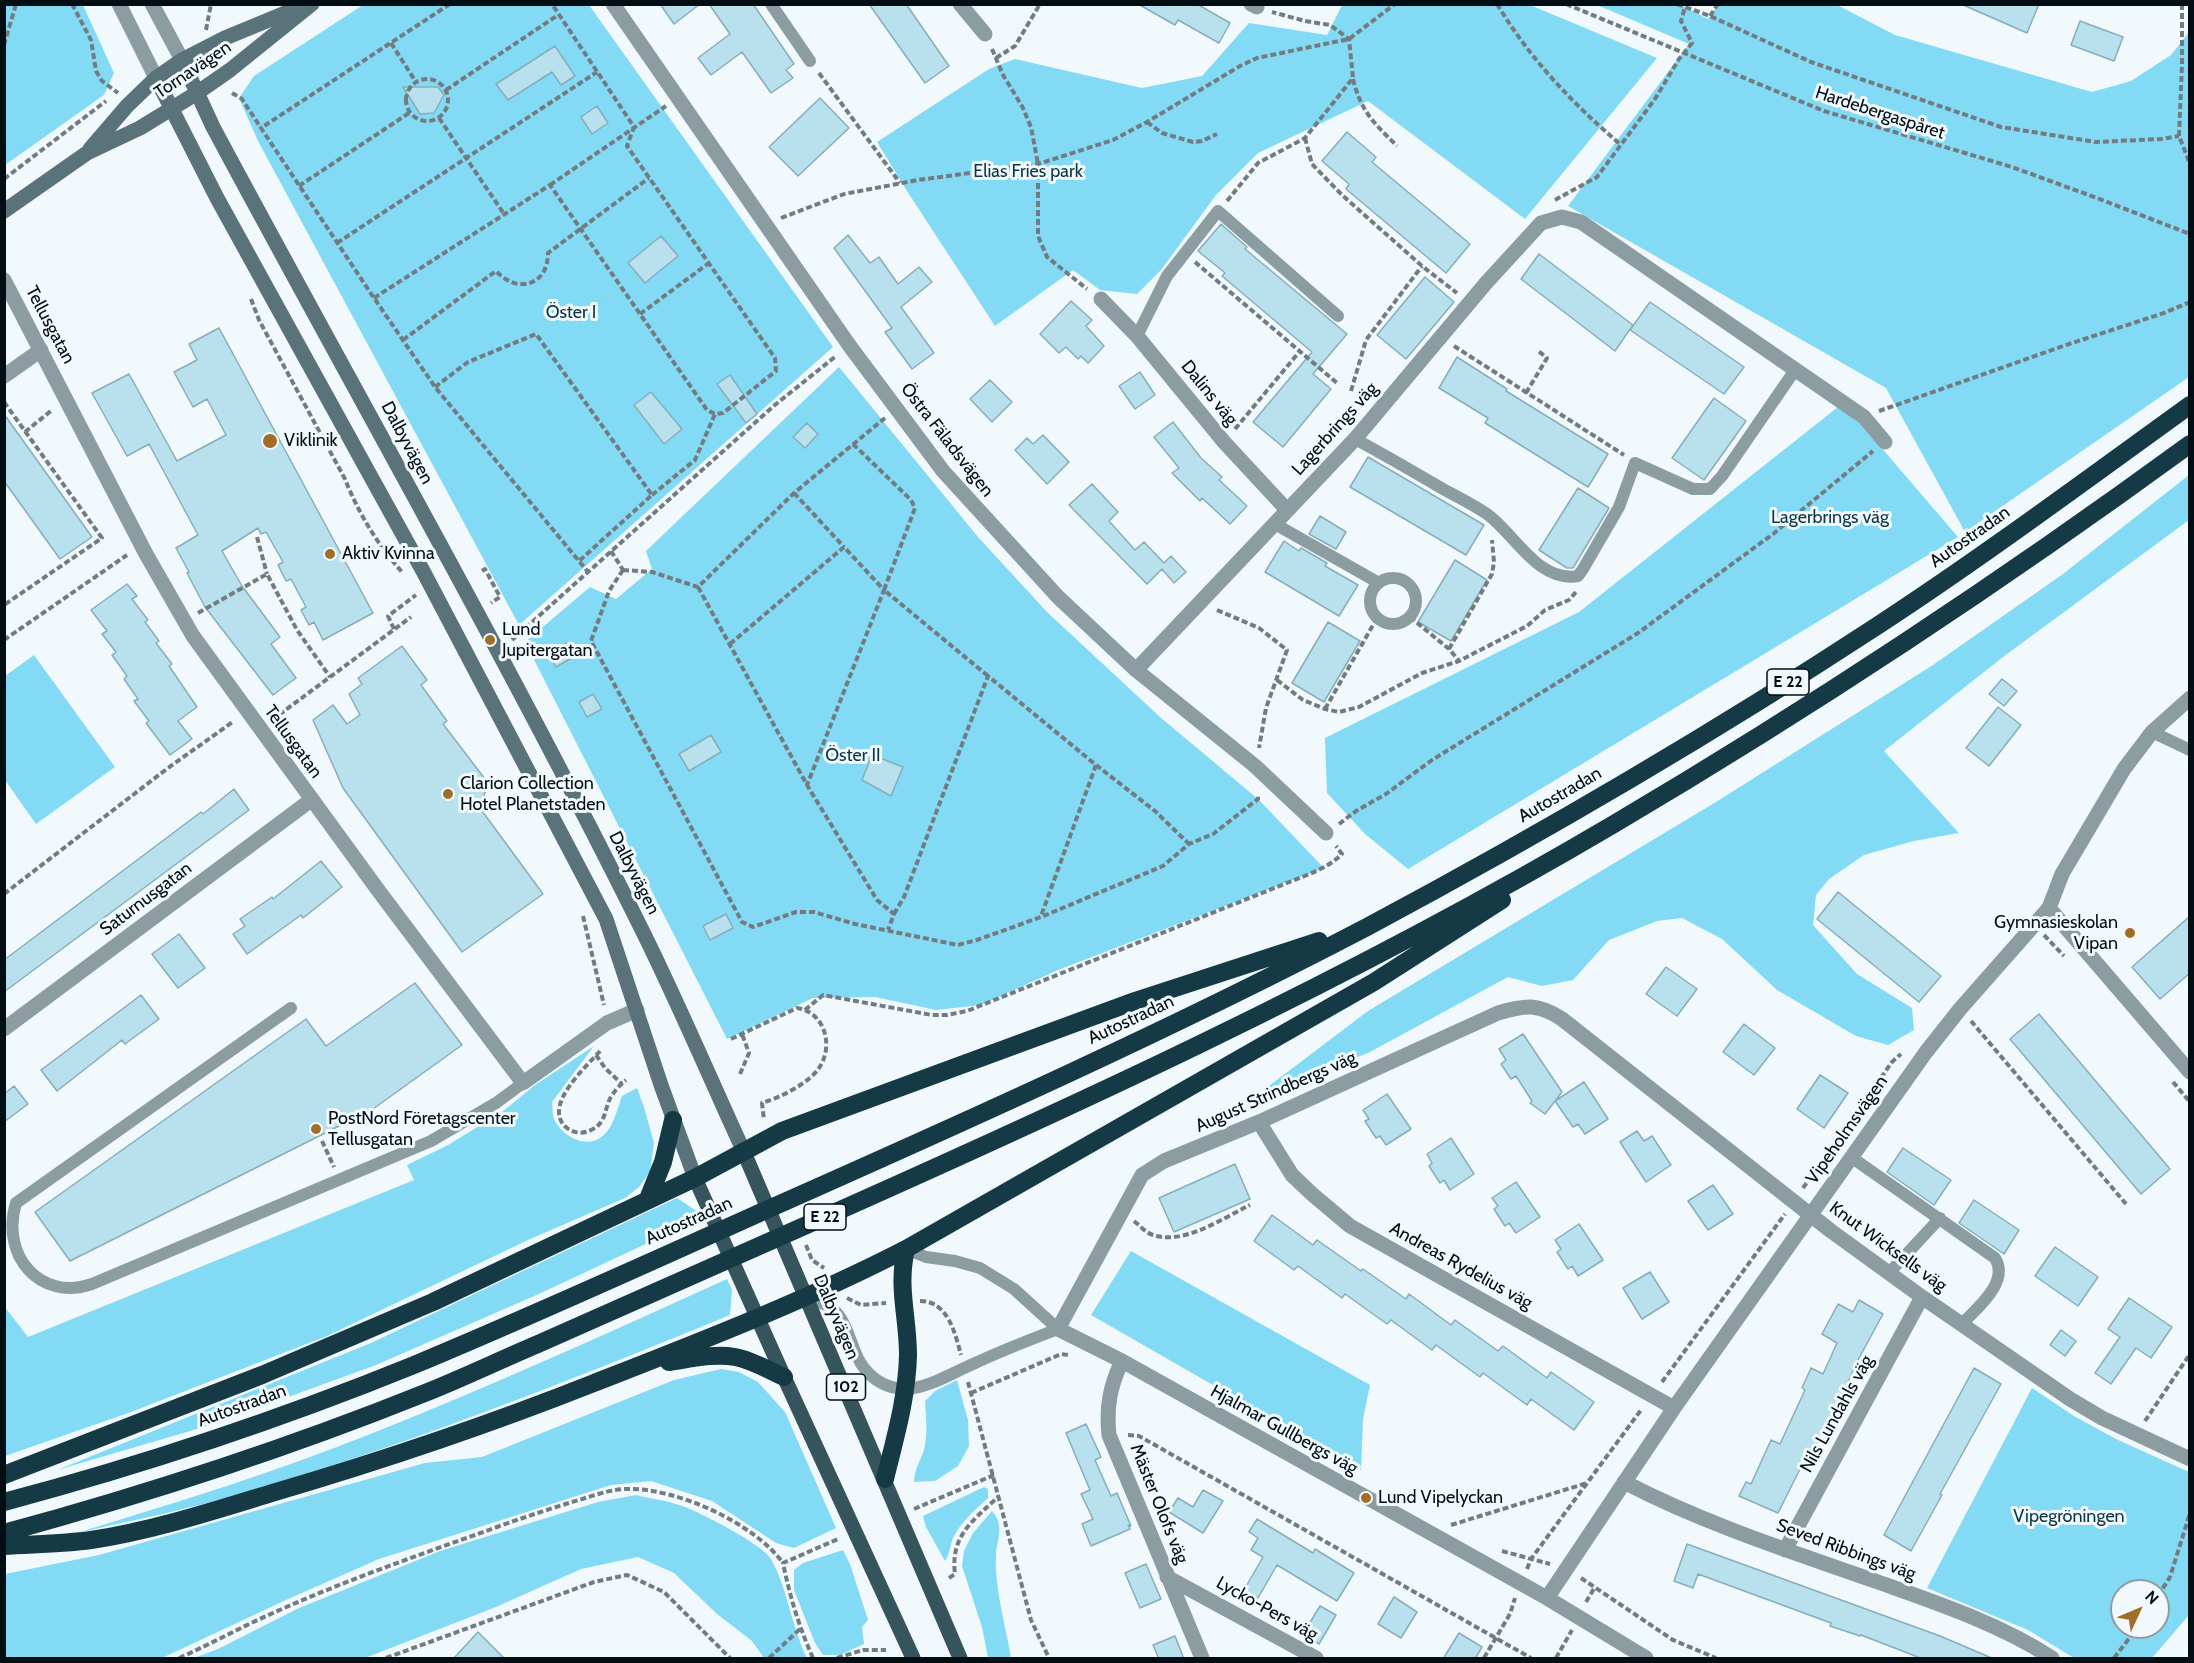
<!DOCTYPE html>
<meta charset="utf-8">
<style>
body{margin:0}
#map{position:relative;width:2194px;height:1663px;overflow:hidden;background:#f1f9fc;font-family:Cabin,sans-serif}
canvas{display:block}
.frame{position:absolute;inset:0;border:6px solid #020e13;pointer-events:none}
.north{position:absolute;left:2110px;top:1579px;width:60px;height:60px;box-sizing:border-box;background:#f1f9fc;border:2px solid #919b9f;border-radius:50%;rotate:46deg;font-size:16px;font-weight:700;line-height:24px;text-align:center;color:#020e13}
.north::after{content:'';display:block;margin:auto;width:21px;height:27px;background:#a26d26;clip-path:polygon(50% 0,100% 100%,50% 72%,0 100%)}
</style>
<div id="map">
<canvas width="2194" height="1663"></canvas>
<div class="frame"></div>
<div class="north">N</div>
</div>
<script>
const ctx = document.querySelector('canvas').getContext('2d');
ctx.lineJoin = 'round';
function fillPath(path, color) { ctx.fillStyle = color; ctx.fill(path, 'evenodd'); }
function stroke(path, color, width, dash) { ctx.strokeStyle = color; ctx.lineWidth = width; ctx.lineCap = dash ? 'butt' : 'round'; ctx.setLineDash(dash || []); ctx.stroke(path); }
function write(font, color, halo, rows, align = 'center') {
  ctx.font = font + ' Cabin,sans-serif'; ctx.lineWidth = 6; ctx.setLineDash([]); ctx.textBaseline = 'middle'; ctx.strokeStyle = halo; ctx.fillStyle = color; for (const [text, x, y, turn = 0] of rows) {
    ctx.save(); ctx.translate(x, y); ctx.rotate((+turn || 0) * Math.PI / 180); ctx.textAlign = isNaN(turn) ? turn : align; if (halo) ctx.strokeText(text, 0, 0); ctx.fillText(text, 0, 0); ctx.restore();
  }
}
fillPath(new Path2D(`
 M5,4L83,5L114,73L104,95L5,165Z
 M363,5H589L833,347L519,625L258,141L239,98L254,76Z
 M1342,5H1530L1657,58L1525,219L1368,101L1258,153L1216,195L1161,270L1137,294L1100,290L1073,270L995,326L907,191L877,142L989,69L1015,59L1142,88L1202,76L1249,23L1327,35Z
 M1597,5H1681L1708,19L1718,5H1837L1895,35L2092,92L2131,81L2171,55L2189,32V377L1965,532L1886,388L1568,206L1689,44Z
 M839,367L978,537L1047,612L1160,717L1258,799L1324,868L1058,970L981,1005L936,1010L875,997L813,998L727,1039L525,642L590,587L616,599L652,569L646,551Z
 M1843,403L1958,537L1408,869L1365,834L1327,793L1325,738L1579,612Z
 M2189,475V520L2003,657L1884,751L1959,833L1914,841L1864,855L1829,879L1816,895L1813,925L1857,974L1912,1008L1914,1030L1888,1045L1856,1036L1777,990L1722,939L1682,918L1657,921L1609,940L1573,980L1542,986L1508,977L1370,1052L1249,1101L1368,1011L1716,802L1933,665L2063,574Z
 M34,655L115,767L36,824L5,780V676Z
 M594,1046L552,1102C553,1108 552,1116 555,1121C563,1136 584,1148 600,1138C613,1130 617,1110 622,1096L637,1088L644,1107L654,1143L650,1172L639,1187L625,1198L528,1240L327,1336L131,1412L5,1456L4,1306L28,1337L414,1180L407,1165L448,1145L502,1112L535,1085Z
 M677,1198L698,1212L701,1218L541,1293L376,1365L214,1424L57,1470L371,1343Z
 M1131,1251L1370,1385L1363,1419L1361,1470L1091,1315Z
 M727,1279L732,1290L730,1315C562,1384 393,1451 218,1500C172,1513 124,1522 77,1533C178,1502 279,1471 378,1431C495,1384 611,1332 727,1279Z
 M721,1369L739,1372L758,1382L785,1412L836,1528L794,1548L776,1543L712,1501L651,1481L611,1485L379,1559L286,1600L162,1658H5V1574L99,1555L425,1463L482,1457L674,1380Z
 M957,1380L968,1420L969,1446L958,1466L935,1481L914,1482C915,1467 920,1462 924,1450C928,1435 926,1417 925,1401L935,1391Z
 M2032,1388L2074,1416L2116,1439L2189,1472V1615L2152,1658H2074L2028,1630L1927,1588ZM2122,1591H2158V1627H2122Z
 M984,1487L988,1489V1498C976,1509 960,1523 953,1538C950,1546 950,1554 945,1561L926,1527L923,1516Z
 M636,1495C652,1499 670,1501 685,1507C703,1514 762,1544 771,1559C787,1587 792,1628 807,1658H764L752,1641L717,1614L674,1573L638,1557L581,1569L496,1607L365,1658H194L218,1649L299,1608L440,1551L598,1502Z
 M992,1511C1005,1525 997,1539 996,1555C994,1587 1006,1626 1011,1658H988L982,1627L962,1566L964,1551L973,1533Z
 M843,1550L850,1564L868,1620L862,1627L864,1644L840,1655H823L815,1643L794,1590V1570L803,1563Z`), '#83daf4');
const building = new Path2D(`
 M660,4H700L674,24Z
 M709,4H753L794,64L786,70L793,78L771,93L742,52L711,75L698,58L730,34Z
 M869,4H906L949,66L925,83Z
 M1138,4H1197L1230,23L1219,43L1178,20L1175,25Z
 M1961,4H2039L2027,33Z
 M2080,21L2123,37L2114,61L2071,45Z
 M555,46L575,76L561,85L552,72L508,100L496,84Z
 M403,87H438L444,95L434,113L420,114Z
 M820,98L849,128L798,176L769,147Z
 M597,106L608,123L592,134L581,117Z
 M1347,132L1376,157L1372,162L1470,244L1446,273L1346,189L1349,184L1322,161Z
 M1221,224L1247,247L1245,249L1347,334L1313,374L1331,389L1283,447L1253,422L1312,352L1222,276L1225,273L1198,251Z
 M848,235L870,263L879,257L898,284L919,267L932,282L901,307L934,353L912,369L885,332L892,328L834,248Z
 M661,236L678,256L645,283L628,263Z
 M1539,254L1633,325L1615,351L1521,279Z
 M1425,277L1454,302L1406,359L1377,335Z
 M1071,301L1092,320L1086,326L1104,346L1088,363L1081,356L1078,359L1066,347L1059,353L1040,334Z
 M1650,302L1744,367L1724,394L1630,330Z
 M219,328L373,613L323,640L314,622L309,625L301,610L306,607L291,579L286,581L278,565L283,562L266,532L261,534L258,528L222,551L242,586L280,637L271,644L296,678L273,695L205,607L187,573L189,572L176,548L198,535L149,444L127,456L92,393L129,374L177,461L226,435L207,399L193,407L174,372L197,360L189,344Z
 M1457,357L1507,389L1506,391L1608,454L1588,487L1485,423L1488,418L1439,388Z
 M1140,372L1155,395L1135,409L1119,386Z
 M730,375L757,414L746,423L717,384Z
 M990,380L1012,402L992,422L970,399Z
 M651,392L682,429L664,444L634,405Z
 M1714,398L1746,421L1704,480L1672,458Z
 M4,414L92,537L60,559L4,481Z
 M1173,422L1201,458L1222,477L1219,480L1247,506L1230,524L1202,498L1200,501L1172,473L1179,468L1154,437Z
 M807,423L818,434L805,448L793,437Z
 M1043,435L1069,462L1047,484L1015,450L1027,438L1033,444Z
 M1368,457L1484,525L1466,555L1350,487Z
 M1092,484L1118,512L1109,521L1135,550L1144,542L1164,563L1171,556L1186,572L1174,583L1162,569L1147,584L1069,505Z
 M1578,488L1609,508L1573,568H1567L1539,550Z
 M1320,516L1346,532L1336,549L1309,534Z
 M1284,541L1299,551L1301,548L1327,563L1325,566L1358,585L1339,616L1265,572Z
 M1455,560L1487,580L1451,641L1418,622Z
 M127,584L137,596L132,599L148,620L145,622L159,641L156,643L172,664L169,666L197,707L178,721L192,739L170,755L146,723L149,721L134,701L138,699L124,679L127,676L112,655L116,652L102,634L107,631L91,610Z
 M1328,622L1360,641L1324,702L1292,683Z
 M567,643L575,656L556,667L548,653Z
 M402,646L427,680L421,685L447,721L443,724L488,783L480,808L543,894L462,952L343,788L313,720L333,705L347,724L360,715L349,694L362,684L358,678Z
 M2002,679L2017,691L2004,706L1989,694Z
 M593,694L602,709L587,717L579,702Z
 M1998,707L2021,725L1989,766L1966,748Z
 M711,735L721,752L689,771L679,754Z
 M872,755L903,767L891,796L862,780Z
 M234,789L249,810L4,992V960L201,812L203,814Z
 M321,861L342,887L303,918L301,915L247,954L233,934L245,926L240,919L272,897L273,899Z
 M1838,892L1941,976L1919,1002L1817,919Z
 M726,914L733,928L710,940L703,926Z
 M2190,916V973L2160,999L2132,967Z
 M179,934L205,968L178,988L152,954Z
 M1666,967L1697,989L1677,1016L1646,994Z
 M415,983L462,1045L373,1109L70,1261L35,1212L306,1019L326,1046Z
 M141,995L159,1019L125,1044L122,1040L57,1091L41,1070Z
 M2039,1014L2170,1169L2141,1194L2010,1039Z
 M1744,1024L1775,1048L1754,1075L1723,1052Z
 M1523,1034L1562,1092L1545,1114L1530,1103L1532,1101L1516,1076L1511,1079L1501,1064L1506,1060L1499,1049Z
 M1820,1075L1848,1093L1824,1128L1797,1109Z
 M1584,1082L1608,1119L1585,1134L1578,1124L1573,1127L1555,1101Z
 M14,1086L28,1104L4,1122V1094Z
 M1387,1094L1411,1129L1386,1145L1380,1136L1376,1138L1365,1121L1369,1119L1363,1110Z
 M1637,1131L1644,1141L1652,1136L1671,1165L1646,1182L1620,1142Z
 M1451,1138L1474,1174L1450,1190L1444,1180L1440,1183L1429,1166L1432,1163L1427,1154Z
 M1903,1148L1951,1180L1934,1205L1887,1172Z
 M1235,1164L1250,1199L1174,1232L1159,1198Z
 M1516,1182L1540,1217L1516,1233L1509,1223L1505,1226L1494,1209L1498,1206L1492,1198Z
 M1713,1185L1733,1214L1708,1230L1688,1201Z
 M1974,1200L2019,1230L2004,1254L1959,1223Z
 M1272,1215L1313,1245L1317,1240L1361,1271L1363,1269L1406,1299L1409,1294L1451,1325L1455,1320L1498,1351L1503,1346L1547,1378L1551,1372L1594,1402L1574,1430L1531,1399L1527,1405L1483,1373L1480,1377L1436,1345L1432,1350L1391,1320L1387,1324L1345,1294L1342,1298L1298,1266L1294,1270L1254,1241Z
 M1579,1224L1603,1260L1578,1276L1572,1266L1568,1269L1557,1252L1561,1249L1555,1240Z
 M2055,1247L2098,1277L2078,1306L2035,1276Z
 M1650,1272L1669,1302L1642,1319L1623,1288Z
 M2129,1298L2172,1327L2151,1358L2136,1348L2111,1384L2095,1373L2120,1337L2108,1329Z
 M1859,1300L1883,1314L1858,1360L1825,1433L1822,1432L1810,1458L1806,1457L1778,1513L1739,1496L1746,1482L1751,1484L1771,1440L1780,1444L1805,1390L1802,1388L1811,1368L1823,1374L1837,1343L1822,1334L1838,1304L1853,1312Z
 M2061,1330L2076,1341L2065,1356L2050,1345Z
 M1974,1368L2001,1384L1940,1494L1942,1495L1911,1551L1884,1535Z
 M1086,1424L1101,1457L1095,1460L1111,1496L1117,1493L1131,1526L1128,1525L1130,1529L1091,1546L1082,1524L1093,1519L1081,1494L1090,1490L1066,1433Z
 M1203,1490L1223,1501L1203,1533L1169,1512L1178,1498L1193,1507Z
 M1257,1519L1313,1553L1315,1549L1354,1573L1337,1601L1277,1565L1258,1598L1244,1590L1263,1557L1251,1550L1258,1538L1249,1532Z
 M1687,1544L1940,1636L1994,1659H1923L1861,1635L1860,1636L1830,1626L1831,1623L1698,1574L1693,1588L1674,1581Z
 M1146,1564L1161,1599L1140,1608L1125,1573Z
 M1394,1597L1417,1612L1401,1638L1378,1624Z
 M1320,1606L1336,1615L1319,1644L1303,1634Z
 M478,1632L505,1659H453Z
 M1459,1633L1482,1647L1475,1659H1443Z
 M1175,1636L1184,1659H1159L1153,1645Z`);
fillPath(building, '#b8e0ed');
stroke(building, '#87adba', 1.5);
stroke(new Path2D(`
 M72,4L91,40L96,71L102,81L118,93
 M450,4L261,128L374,298L435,387L588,572
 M1497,4C1530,59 1572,103 1621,145
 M1566,4L1824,111L2012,167L2097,198L2190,234
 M1677,4L1710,16L1811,62L2001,127L2096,142L2161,139L2179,136
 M2182,4V64L2179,136L2190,164
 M1710,16L1718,4
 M206,30L211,4
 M391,43L416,82
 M4,45L16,4
 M992,49L1003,75L1022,106L1031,127L1038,164V236L1047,257L1087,289
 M996,58L1015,46L1040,4
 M819,73L900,183
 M406 100a21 21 0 1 1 42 0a21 21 0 1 1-42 0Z
 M1353,79C1361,112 1374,123 1397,146
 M446,90L558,15
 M232,93L242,99L261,128
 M439,118L504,214
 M1147,122L1162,133L1193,142L1202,141L1217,134
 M1305,138L1312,164L1342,195L1422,266L1457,293
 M4,179L106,101
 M550,185L666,106
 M299,186L409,113
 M1555,200L1597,177L1655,99L1679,59L1692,43L1681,21L1685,7
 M1227,201L1258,163L1305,138L1353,78L1349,39L1330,25L1305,21L1272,12
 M781,218L844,194L918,180L1038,164L1113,140L1147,122L1240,66L1257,58L1349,39L1395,4
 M337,243L597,72
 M1195,262L1337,383
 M374,298L550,185L707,410L715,414L723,413L776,371L775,358L627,146L634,127L552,4
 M251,299L259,320L345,479C358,512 378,546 403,573
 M640,314L709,263
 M403,340L496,271C517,294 548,286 548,253L649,178
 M1454,346L1624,455
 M435,387L468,362L536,334L652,495L579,561
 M1351,391L1366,340L1422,266
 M1526,393L1547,358L1537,350
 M4,402L102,538L4,605
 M1879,411L2069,344L2164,313L2190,302
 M1235,429L1300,351
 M25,432L52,410
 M853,444L911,500L915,508L884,590L988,676
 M794,493L844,547
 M652,495L695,460L715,414
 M257,537L267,574
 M611,551L623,570
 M623,570L609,591L591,641L742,922L753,927L796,912H814L855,924L958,945L977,940L1041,917L1163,866L1189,844L1213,834L1258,799V794
 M623,570L652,572L698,587L794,493L885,418
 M482,571L485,569L500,597L491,603
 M698,587L807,785L877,900L894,914L888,930
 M1217,610L1259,628L1287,650L1266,708L1259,748
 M198,613L267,574L297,630L330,677
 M1410,617L1449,649L1459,661
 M394,629L388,616L416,595
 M4,640L127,555
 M512,640L776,404L836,356
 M730,644L844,547L884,590L807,785
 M1449,649L1492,574L1494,562L1492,540
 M1277,680L1303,700L1325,709L1339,712L1359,707L1422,673L1459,661L1527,626L1545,610L1569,600L1576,592
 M1325,709L1377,618
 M272,720L411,617
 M1096,765L1155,811L1189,844
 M1339,824L1356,811L1386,794L1432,760L1638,633L1773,534L1873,451
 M4,894L168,768L234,721
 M894,914L904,897L988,676L1096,765L1041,916
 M583,916L604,1005
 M2044,935L2064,956
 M805,1010L823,995L932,1015H947L967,1011L1307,875C1321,869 1332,864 1342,854L1336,846
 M1971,1021L2126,1204
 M731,1039L797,1008C828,1013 835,1052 815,1073C803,1086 779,1098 762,1103L764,1120
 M600,1051C585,1068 541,1107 567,1128C575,1134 584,1134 593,1129C608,1121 604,1105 613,1094C616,1089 621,1084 626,1080
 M596,1055L605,1068L622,1084
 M740,1074L749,1053L742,1034
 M2173,1082L2190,1102
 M322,1141L334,1167
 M1803,1188L1892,1062L1901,1054
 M1134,1221C1139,1225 1146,1233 1153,1235C1185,1245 1221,1219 1250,1205
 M806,1245L812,1260L824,1268
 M847,1298L861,1305L886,1303
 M920,1301C948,1301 955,1333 961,1355
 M968,1382L1031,1620L1049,1658
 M1662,1382L1785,1214
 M971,1393L1061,1354L1068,1355
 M2145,1421L2190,1354
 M1128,1435L1139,1436L1531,1658
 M914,1509L994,1475
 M1451,1525L1587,1483
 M1502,1551L1550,1564
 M1527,1569L1531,1559L1641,1410
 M949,1578L955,1574C950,1535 974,1520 999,1496
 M1581,1578L1673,1640L1716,1658
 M2158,1596L2170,1577L2190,1513
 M1586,1602L1595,1587
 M179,1658C211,1644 241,1627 273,1613C346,1580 422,1554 497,1527C525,1517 552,1508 579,1500C595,1495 612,1489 628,1489C677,1488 754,1523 783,1563
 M386,1658L594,1582L627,1575L664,1592L730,1658
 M769,1658L800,1629
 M813,1658C799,1627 790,1597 783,1563L838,1539
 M837,1658L863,1650H886
 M1484,1658L1510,1614L1515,1598
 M1556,1658L1572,1630
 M2114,1658L2138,1627`), '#727c80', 4, [6, 3]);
stroke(new Path2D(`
 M771,4L810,61
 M1137,336L1167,276L1218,211L1338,316
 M1355,439C1385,455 1414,472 1443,489C1458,497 1474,505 1487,514C1515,534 1538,583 1578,576L1583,569L1619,507L1635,463L1693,489H1710L1722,476L1795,370
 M1275,524L1379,583
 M1370 601a23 23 0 1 1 46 0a23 23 0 1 1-46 0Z
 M2152,732L2190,750
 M291,1008L16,1203C0,1255 40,1302 92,1284L431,1141L496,1103L523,1083
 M1851,1157L1995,1258C2010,1282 1977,1308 1962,1324
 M1889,1273L1940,1218
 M806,1296C816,1301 827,1304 835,1311C850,1326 851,1352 864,1368C874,1381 888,1388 904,1389C927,1389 952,1373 973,1364C1001,1351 1029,1340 1058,1329L1014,1289L980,1268L955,1261L926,1257L906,1249`), '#8c9da2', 12);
stroke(new Path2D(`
 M613,4L849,345L943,471L1058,597L1136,670L1255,766L1326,833
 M960,4L985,34
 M1251,4L1257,7
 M4,280L146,554L193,636L378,890L523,1083L607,1023L637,1010
 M1101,299L1137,336L1224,442L1287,510
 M4,376L41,350
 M1136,670L1355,439L1486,283L1541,223L1562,217L1581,222L1864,417L1885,442
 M2049,908L2190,1072
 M4,1029L311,800
 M1259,1122L1292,1175L1312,1194L1350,1226L1674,1408
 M1122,1361C1110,1386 1106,1407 1109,1435L1202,1658
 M1624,1482C1705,1524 1792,1552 1878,1582C1937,1603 2000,1624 2052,1658
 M1785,1550L1922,1297
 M1167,1577L1316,1658
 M1547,1598L1674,1408L1926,1052L1960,1009L2049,908L2062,874L2124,769L2152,732L2190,698
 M1646,1658L1547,1598L1122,1361L1058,1329L1142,1175L1164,1161L1259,1122L1498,1013C1525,1005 1538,1003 1562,1019L1831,1231L1922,1297L2070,1399L2102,1418L2190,1459`), '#8c9da2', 15);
stroke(new Path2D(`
 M119,4L156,78
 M152,4L182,60`), '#8c9da2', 15);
stroke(new Path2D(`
 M182,60L213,127C357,396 509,661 644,934C679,1005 710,1078 743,1150
 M156,78L217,198L423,571L606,919L661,1085L695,1178
 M90,149L127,106L156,78L182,60L225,38L300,7
 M4,211L87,153L140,128L197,93L230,70L312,4`), '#5a727a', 15);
stroke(new Path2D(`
 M743,1150L960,1658
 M695,1178L784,1377L913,1658`), '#36545d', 15);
stroke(new Path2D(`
 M648,1199L663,1162L673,1120
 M669,1362C690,1359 714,1353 735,1357C752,1360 768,1370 784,1377
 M4,1475L262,1375L433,1302L695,1178L782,1131L1135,1001L1319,941
 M885,1479C895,1438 907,1398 908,1355C908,1316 897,1288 906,1249
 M4,1502C143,1465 281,1419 414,1365C532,1316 648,1263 764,1211C967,1121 1170,1030 1367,927C1541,834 1712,734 1877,626C1984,556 2086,480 2190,405
 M4,1533C147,1494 288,1448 425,1393C463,1378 500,1360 538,1344C617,1309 696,1274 775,1239C1060,1113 1345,983 1614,824C1812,707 2004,580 2190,444
 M4,1546C33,1544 62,1544 91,1540C151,1531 213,1511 272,1493C381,1461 488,1425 594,1383C699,1342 805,1301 906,1249L1374,982L1502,900`), '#153a45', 18);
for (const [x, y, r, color] of [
 [270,441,8,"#a26d26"],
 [330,554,6,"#a26d26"],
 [490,640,6,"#a26d26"],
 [448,794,6,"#a26d26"],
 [2130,933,6,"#a26d26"],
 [316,1129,6,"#a26d26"],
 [1366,1498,6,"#a26d26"]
]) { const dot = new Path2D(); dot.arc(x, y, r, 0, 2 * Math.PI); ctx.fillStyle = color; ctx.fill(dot); stroke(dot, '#f1f9fc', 2); }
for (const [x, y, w] of [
 [1788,682,42],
 [825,1217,42],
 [846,1387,39]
]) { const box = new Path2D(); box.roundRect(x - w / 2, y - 13, w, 26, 4.5); ctx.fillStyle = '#f1f9fc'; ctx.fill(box); stroke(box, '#020e13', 1.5); }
write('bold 16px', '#020e13', null, [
 ["E 22",1788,682],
 ["E 22",825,1217],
 ["102",846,1387]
]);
write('18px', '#020e13', '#f1f9fc', [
 ["Tornavägen",193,70,-34],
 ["Hardebergaspåret",1880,113,18],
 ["Tellusgatan",50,325,62],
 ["Dalins väg",1209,393,51],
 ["Lagerbrings väg",1335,429,-48],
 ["Östra Fäladsvägen",947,440,52],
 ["Dalbyvägen",407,443,62],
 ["Autostradan",1970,537,-35],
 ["Tellusgatan",293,742,54],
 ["Autostradan",1560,795,-30],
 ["Dalbyvägen",634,873,63],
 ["Saturnusgatan",146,899,-37],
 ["Autostradan",1131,1020,-25],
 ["August Strindbergs väg",1276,1092,-24],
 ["Vipeholmsvägen",1847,1130,-55],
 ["Autostradan",689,1221,-24],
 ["Knut Wicksells väg",1888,1247,36],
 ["Andreas Rydelius väg",1461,1266,29],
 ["Dalbyvägen",836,1317,67],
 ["Autostradan",242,1406,-20],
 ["Nils Lundahls väg",1837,1414,-61],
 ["Hjalmar Gullbergs väg",1284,1430,29],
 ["Mäster Olofs väg",1159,1504,68],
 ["Seved Ribbings väg",1846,1550,20],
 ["Lycko-Pers väg",1267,1609,29]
]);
write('18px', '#0b3642', '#f1f9fc', [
 ["Elias Fries park",1028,172],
 ["Öster I",571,313],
 ["Lagerbrings väg",1830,518],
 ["Öster II",853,756],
 ["Vipegröningen",2069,1517]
]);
write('18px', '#020e13', '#f1f9fc', [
 ["Viklinik",284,441],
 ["Aktiv Kvinna",342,554],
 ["Lund",502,630],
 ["Jupitergatan",502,651],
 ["Clarion Collection",460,784],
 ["Hotel Planetstaden",460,805],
 ["Gymnasieskolan",2118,923,"right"],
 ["Vipan",2118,944,"right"],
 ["PostNord Företagscenter",328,1119],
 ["Tellusgatan",328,1140],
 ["Lund Vipelyckan",1378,1498]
], 'left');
</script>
